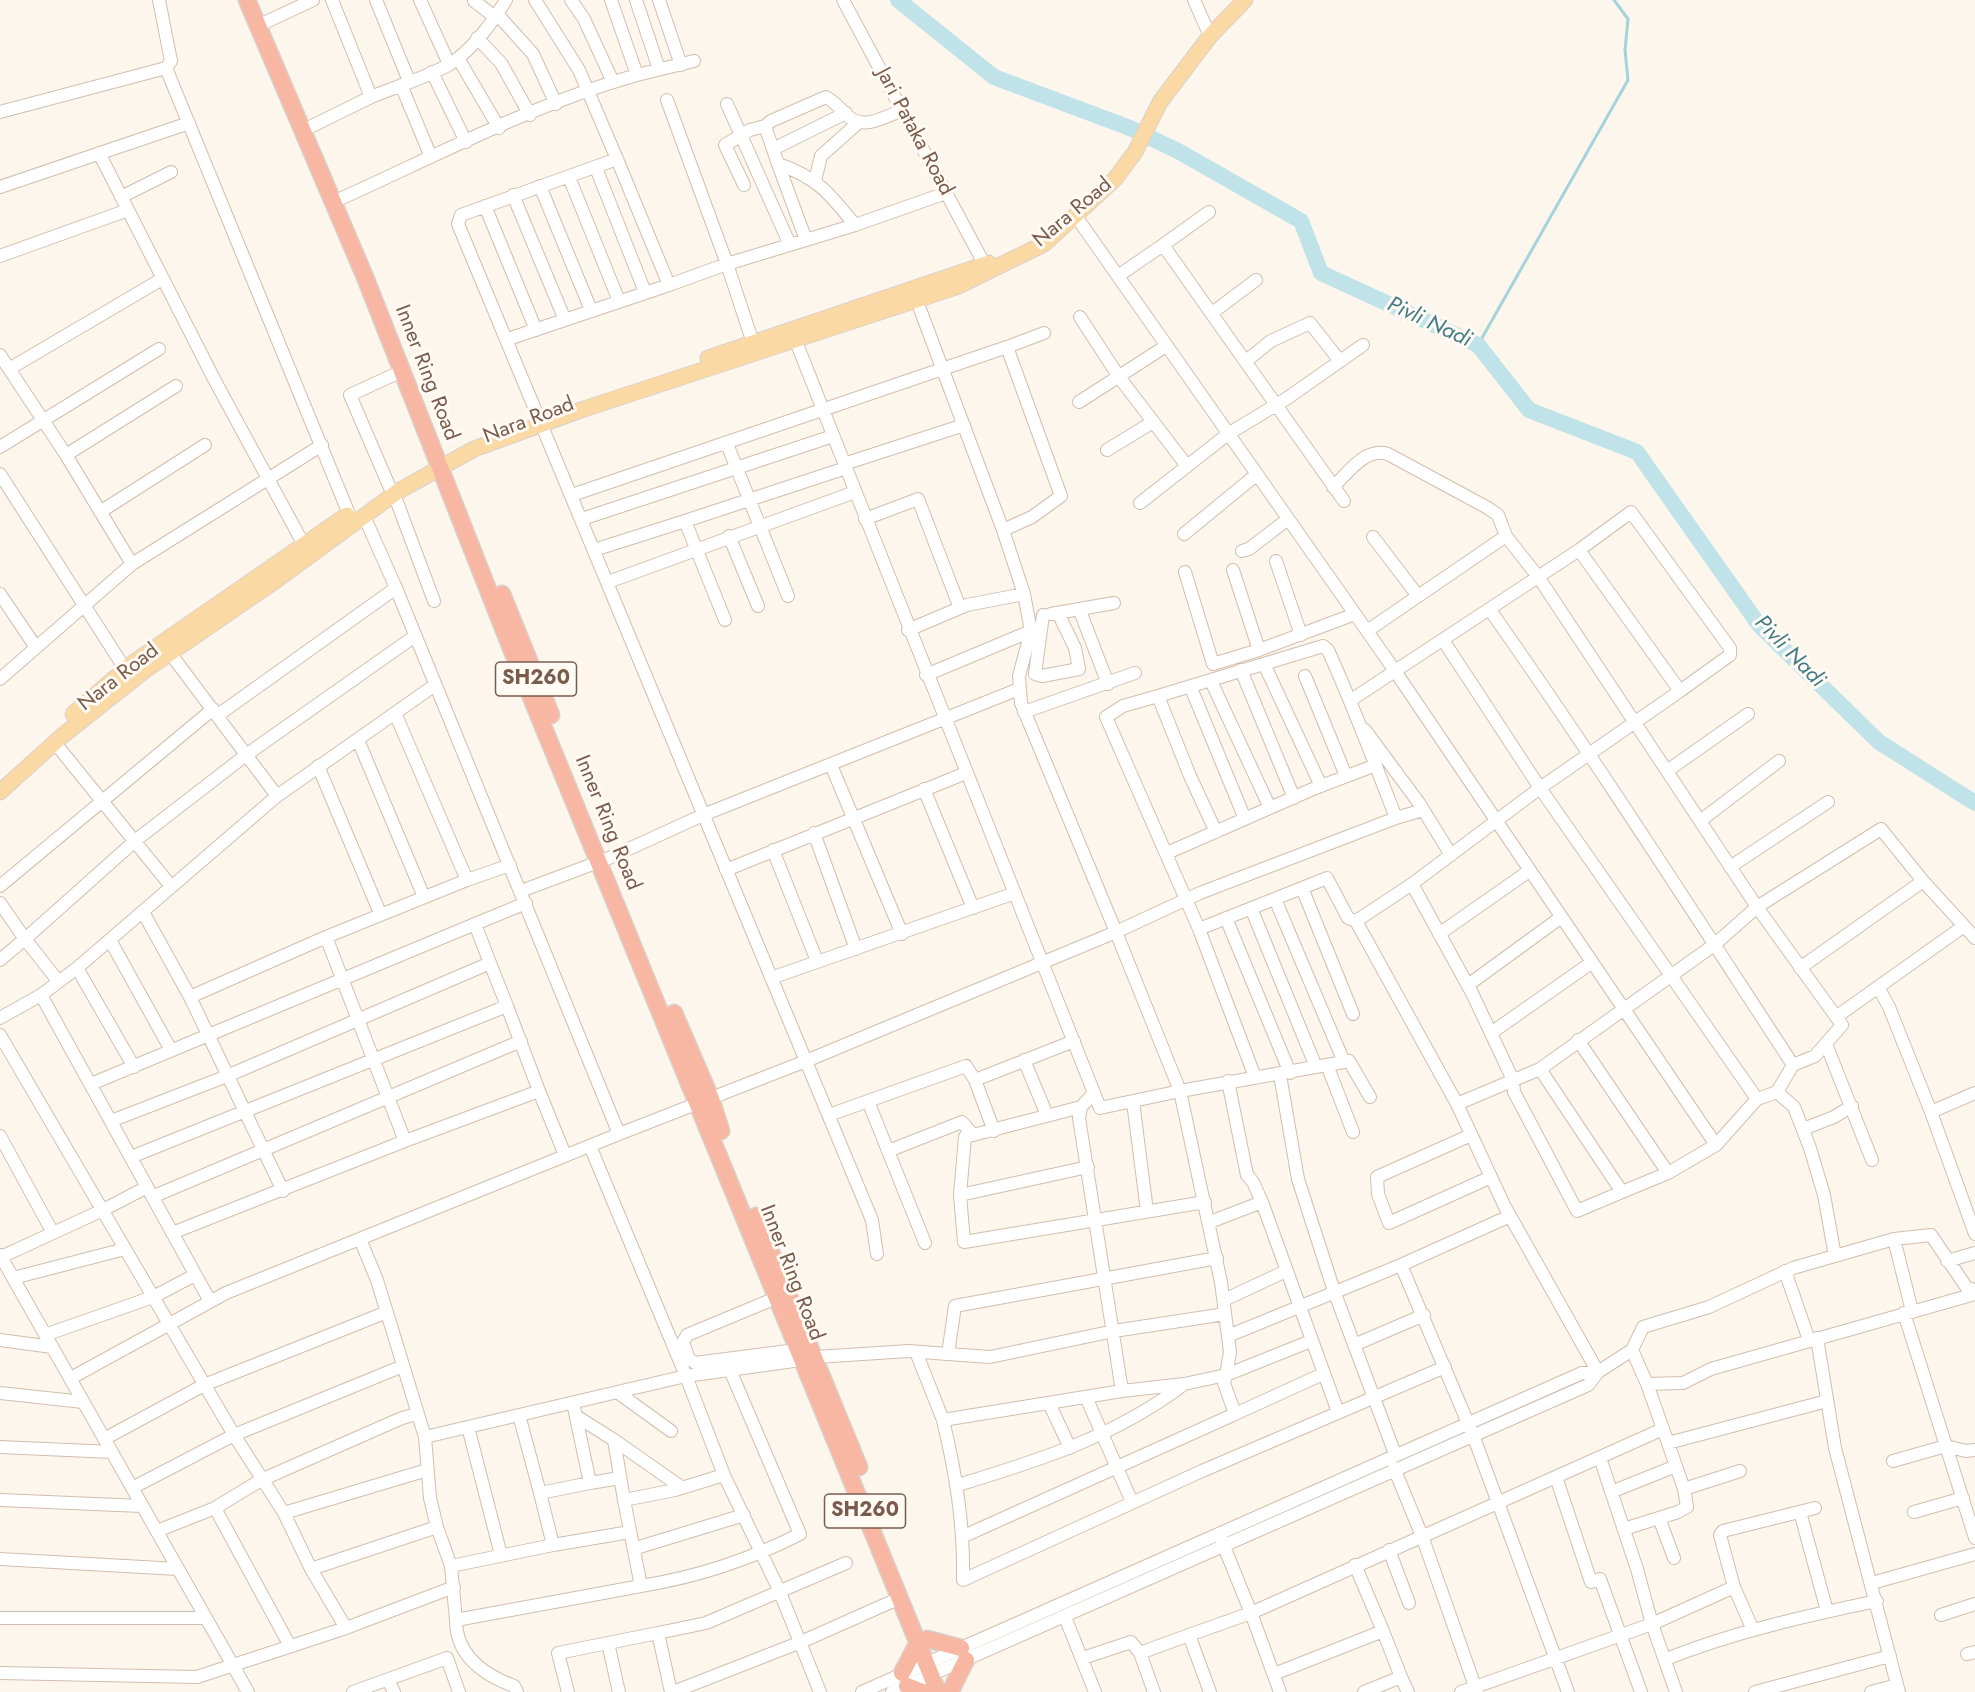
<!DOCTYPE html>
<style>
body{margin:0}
canvas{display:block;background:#fdf6ec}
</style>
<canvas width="1975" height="1692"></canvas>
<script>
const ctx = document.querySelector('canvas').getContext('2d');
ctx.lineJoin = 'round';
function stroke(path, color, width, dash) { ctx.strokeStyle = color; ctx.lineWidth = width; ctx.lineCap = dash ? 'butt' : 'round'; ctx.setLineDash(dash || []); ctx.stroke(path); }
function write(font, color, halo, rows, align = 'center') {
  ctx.font = font + ' Jost,sans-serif'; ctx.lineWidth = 6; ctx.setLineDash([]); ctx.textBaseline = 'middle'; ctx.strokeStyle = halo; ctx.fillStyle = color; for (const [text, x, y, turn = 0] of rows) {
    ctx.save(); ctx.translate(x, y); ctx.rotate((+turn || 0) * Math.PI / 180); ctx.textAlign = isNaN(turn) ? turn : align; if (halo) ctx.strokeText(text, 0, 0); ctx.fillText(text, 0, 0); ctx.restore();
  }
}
stroke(new Path2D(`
 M1478,345L1628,80L1625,50L1628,19L1614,0`), '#a5d3da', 3);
stroke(new Path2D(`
 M898,0L994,77L1130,128L1178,151L1301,221L1321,273L1478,345L1529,410L1637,452L1759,625L1879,742L1975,803`), '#bfe3e8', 16);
const minor = new Path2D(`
 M159,0L171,61L166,68
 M376,0L409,81
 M420,0L449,64
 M535,0L579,70L617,159
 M571,0L584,19L613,82
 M636,0L659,69
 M659,0L681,65
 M843,0L988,271
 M1194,0L1210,36
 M474,1L495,17
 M497,14L533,54L556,104
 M266,22L313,0
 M477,38L501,63L530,115
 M458,58L499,128
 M432,72L466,142
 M637,75L694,61
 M401,85L431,157
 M371,97C397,86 426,78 450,64C472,50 493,22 506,0
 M667,100L727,264L669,285
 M727,104L790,245
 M0,112L166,68L349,514
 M310,127L371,97L332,0
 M773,149L846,113
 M99,153L214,379L304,545
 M778,164L806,240
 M596,168L645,292
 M569,177L619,301
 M815,181L821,156L859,122
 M744,185L725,145L750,130L765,126
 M540,186L591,310
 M0,187L189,123
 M513,195L565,320
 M121,197L171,172
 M340,199C437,155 534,104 637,75L611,0
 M485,206L536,330
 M1075,215L1367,631
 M855,225C830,194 817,177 778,164L765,126L771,121L826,97C835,102 840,109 848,116C864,131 886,116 903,110
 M1163,245L1209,212
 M0,256L128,210
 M1118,276L1163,245L1344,501
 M1212,313L1256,280
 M1080,317L1119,377L1187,466
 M793,334L1100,1108L1180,1091L1116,932L1200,893L1396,818C1374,761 1353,705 1328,650L1323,646L1158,696L1190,776L1216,832
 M508,339L669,285L617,159L461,215L458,224L872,1220L877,1254
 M753,343L727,264L855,225L946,193
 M1007,347L1044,333
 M0,355L66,455L132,564L0,679
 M1246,361L1271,341L1310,323L1340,361
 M9,369L162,279
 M1079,402L1166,346
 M727,444L788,596
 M0,447L159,349
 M1107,450L1153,422
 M66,455L176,386
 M844,464L964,425
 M0,474L125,669
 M1333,487C1348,473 1365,447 1388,454L1488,508L1498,515L1506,536
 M390,488L350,395L402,371
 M394,494L434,601
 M572,495L1007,347L1061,496L1032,517L1003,530
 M1140,503L1228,434L1286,399L1363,345
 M100,512L205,445
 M582,519L833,436
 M865,519L918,499L960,608
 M685,521L846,468
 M1184,534L1256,475
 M729,536L758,606
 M1373,537L1418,596
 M594,550L685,521L725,620
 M1579,550L1631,512L1730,648V655L1680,691
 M1242,551L1249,549L1288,519
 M1276,561L1301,635
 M132,564L322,445
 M1233,570L1259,650L1355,614
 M1185,572L1213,664L1259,650
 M608,582L855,492
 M0,594L35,646
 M1490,610C1595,759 1693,912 1793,1065L1815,1056L1842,1025L1757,907L1714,945L1540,1069L1457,1104L1505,1207L1598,1372
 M1080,611L1108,684
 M1051,614L1114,603
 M1043,615L1035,674L1042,676L1079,669L1075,648L1058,613
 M908,630L967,605L1024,594
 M1443,640L1540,788L1680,691L1579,550L1395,671L1716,1145L1757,1099
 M170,653L277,796
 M1265,666L1321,786
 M1241,670L1294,798
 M926,675L1031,631
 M1305,676L1346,776
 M1211,681L1270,808
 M1191,688L1245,819
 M1158,696L1123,706L1106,717L1199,929
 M1351,700L1395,671L1367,631L1506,536L1539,578L1757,907L1881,829L1923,881L1975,938
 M1024,712L1135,673
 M218,715L396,588
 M1365,730L1419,803L1451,855
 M358,740L424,897
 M55,743L170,885
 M831,765L902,934
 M318,766L380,913
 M1667,771L1748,714
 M924,789L973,908
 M1396,818L1423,810
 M1700,821L1779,761
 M814,833L856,949
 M773,850L817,961
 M1167,853L1313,789L1376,765
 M1730,867L1828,802
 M726,870L966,773
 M467,880L510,865
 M1412,884L1356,921L1457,1104
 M0,886L213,709
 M1302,888L1353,1014
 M521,891L609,858L703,815L1019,689
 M1275,899L1344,1062
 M0,903L25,939L136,840L246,755L415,636
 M1251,908L1316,1067
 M143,912L190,997
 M1226,918L1290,1073
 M475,924L526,903
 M1439,934L1529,871
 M326,937L467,880L395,713
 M110,940L171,1050
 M0,960L25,939L58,981
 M77,968L134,1067
 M1800,968L1923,881
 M771,978L1015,893
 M1468,985L1560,918
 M1878,987L1889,1007L1931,1112L1975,1234
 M41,995L210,1301
 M1836,1017L1964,926
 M0,1018L41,995L77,968L277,796L435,685
 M1491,1033L1591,963
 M0,1035L234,1435L284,1513L311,1569L346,1628L454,1587
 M1578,1040L1668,1173L1716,1145
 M1826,1044L1872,1160
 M1024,1060L1047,1115
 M1327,1065L1353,1132
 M1540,1069L1622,1192L1668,1173
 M1280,1075L1298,1179L1334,1291L1395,1454
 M1255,1077L1199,929L1327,878L1348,918L1356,921
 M1228,1081L1247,1175L1253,1182L1262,1202L1338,1412
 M91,1084L475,924L490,963
 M539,1091L565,1155
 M1777,1092L1794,1107L1810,1148L1824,1195L1835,1256
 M1093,1094L1081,1107L1079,1118L1122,1391L1184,1384L1226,1375L1230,1352L1221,1282L1180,1091L1349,1061L1370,1097
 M868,1101L925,1243
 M1133,1102L1147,1211
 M1081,1107L965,1137L960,1195L964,1242L1205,1202
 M1931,1112L1975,1093
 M829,1115L966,1066L975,1080
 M111,1121L227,1076L490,963L507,1006
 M1803,1129L1834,1117L1852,1106
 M994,1131L975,1080L1074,1041
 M619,1134L806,1061L1116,932L1021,703L1019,676L1031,631L1024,594L1003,530L917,301
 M1471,1135L1377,1177L1378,1194L1389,1223L1491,1177
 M0,1136L53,1233
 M590,1146L686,1376L724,1475L779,1590L820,1692
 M888,1151L962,1122L973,1135
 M131,1157L507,1006L539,1091L405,1141
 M1622,1192L1577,1211L1514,1092L1513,1080L1472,993L1412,884L1540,788L1757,1099L1777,1092L1793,1065
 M960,1195L1088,1167
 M152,1197L521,1041
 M1210,1222L1262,1202
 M172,1233L405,1141L326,937L190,997L283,1191
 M360,1239L377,1280L425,1437
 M1894,1239L1912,1311
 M0,1255L248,1692
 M1,1257L103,1210L147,1187
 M1217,1258L955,1306L948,1354L990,1357L1114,1331L1225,1314
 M1947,1261L1975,1253
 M1401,1265L1473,1435L1568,1692
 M1785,1271L1809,1340
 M13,1278L125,1249
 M776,1298L687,1335L683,1342L689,1359L695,1363L796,1350
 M1224,1300L1286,1271
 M1904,1313L1975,1538
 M45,1335L153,1297L195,1275
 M1228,1336L1401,1265L1510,1216
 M1817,1338L1835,1448L1899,1692
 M0,1340L52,1347
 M1354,1345L1424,1315
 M1632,1350L1647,1384L1683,1383L1711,1369L1975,1294
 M916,1352L943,1420L1122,1391
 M816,1357L909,1351L948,1354
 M71,1378L226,1293L619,1134L396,588L364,516
 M1647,1384L1668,1443L1827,1401
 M617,1392L671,1431
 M0,1393L83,1402
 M1086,1397L1132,1502
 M1049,1403L1070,1448
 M1235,1414L1323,1374
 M519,1415L540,1493L590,1483L573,1403
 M576,1416L614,1440L624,1500
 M943,1420C956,1474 964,1524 963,1580L1202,1471L1445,1367
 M468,1427L501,1555
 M104,1439L204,1385L387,1312
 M614,1440L681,1487
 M1668,1443L1684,1489L1740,1471
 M0,1447L112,1452
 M1600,1458L1637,1569L1652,1624L1734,1587L1753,1630
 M1893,1461L1946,1446L1966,1451L1975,1450
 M1394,1468L1422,1536L1477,1692
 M1556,1477L1591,1582L1600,1579L1641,1692
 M590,1483L620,1478
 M958,1485C1040,1460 1114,1437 1183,1385
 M132,1488L234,1435L403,1366
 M1611,1492L1676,1466
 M0,1500L142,1506
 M1800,1512L1827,1611
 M1914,1512L1963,1498
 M284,1513L427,1470
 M1659,1518L1674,1558
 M1624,1529L1678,1512L1687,1507L1684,1489
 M157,1531L215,1508
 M964,1536L1235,1414L1224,1383L1226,1375L1311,1341
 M553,1545L630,1532
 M636,1548L744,1515
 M1389,1550L1409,1603
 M0,1559L178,1569
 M1355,1565L1383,1631
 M451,1566L553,1545L540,1493
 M311,1569L437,1527
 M1872,1583L1975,1554
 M641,1586C697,1577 749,1560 800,1534L730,1370
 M1734,1587L1720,1535L1723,1531L1815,1508
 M1941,1615L1975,1604
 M1065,1617L1095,1692
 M0,1618H206
 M456,1620L451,1566L437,1527L430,1498L425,1437L686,1376L801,1360
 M608,1643L619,1692
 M290,1646L215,1508L261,1480L402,1418L417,1414
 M1967,1654L1975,1652
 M1083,1658L1131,1642L1140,1653
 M1666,1659C1734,1632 1805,1616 1877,1601
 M0,1673L197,1677L346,1628
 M1274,1674L1383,1631L1401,1677
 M388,1680L394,1692
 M353,1692L447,1658L459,1692
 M517,1692L514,1686C484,1675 456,1656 456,1620L641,1586L624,1500L675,1490L724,1475
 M568,1692L558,1653L658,1633
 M671,1692L658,1633L706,1623L846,1563
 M673,1692L801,1642L900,1598
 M862,1692L1582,1373L1598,1372
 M892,1692L1588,1385L1598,1372L1632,1350L1643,1327L1709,1307L1793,1268L1894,1239L1931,1235L1967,1288L1975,1290
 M1154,1692L1140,1653L1189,1635
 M1210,1692L1189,1635L1251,1613L1221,1539
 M1280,1692L1251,1613L1663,1429
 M1364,1692L1401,1677L1408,1692
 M1461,1692L1652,1624L1676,1692
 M1755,1692L1890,1656
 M1871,1692L1897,1685`);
const major = new Path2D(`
 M708,358L989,263
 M73,714L130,665L347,515
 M0,792L62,736L144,671L278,579L397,492L474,449L581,410L956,287L1044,244L1115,179L1135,152L1160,102L1210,36L1245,0`);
const highway = new Path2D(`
 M247,0L365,277L509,643L938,1692
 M502,594L551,715
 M674,1013L711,1099L721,1131
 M756,1216L859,1467
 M927,1639L961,1648
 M902,1673L919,1641
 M907,1686L922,1692
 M950,1692L966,1660`);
stroke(minor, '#d1beb0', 14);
stroke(major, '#dad1cd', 17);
stroke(highway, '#dad1cd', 19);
stroke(minor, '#fff', 12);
stroke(major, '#fbd9a5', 15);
stroke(highway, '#f7b7a3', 16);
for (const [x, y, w] of [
 [536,679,81],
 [865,1511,81]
]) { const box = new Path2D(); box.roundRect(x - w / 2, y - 17, w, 34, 4.5); ctx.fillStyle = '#fffaf3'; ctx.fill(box); stroke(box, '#7a5c4d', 1.5); }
write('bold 20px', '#7a5c4d', null, [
 ["SH260",536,679],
 ["SH260",865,1511]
]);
write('21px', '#7a5c4d', '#fffaf3', [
 ["Jari Pataka Road",914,132,62],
 ["Nara Road",1073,213,-40],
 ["Inner Ring Road",426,373,69],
 ["Nara Road",529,421,-21],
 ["Nara Road",119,678,-38],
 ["Inner Ring Road",607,823,68],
 ["Inner Ring Road",791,1273,69]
]);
write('italic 22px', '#437c86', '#fffaf3', [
 ["Pivli Nadi",1429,323,25],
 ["Pivli Nadi",1789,652,46]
]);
</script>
